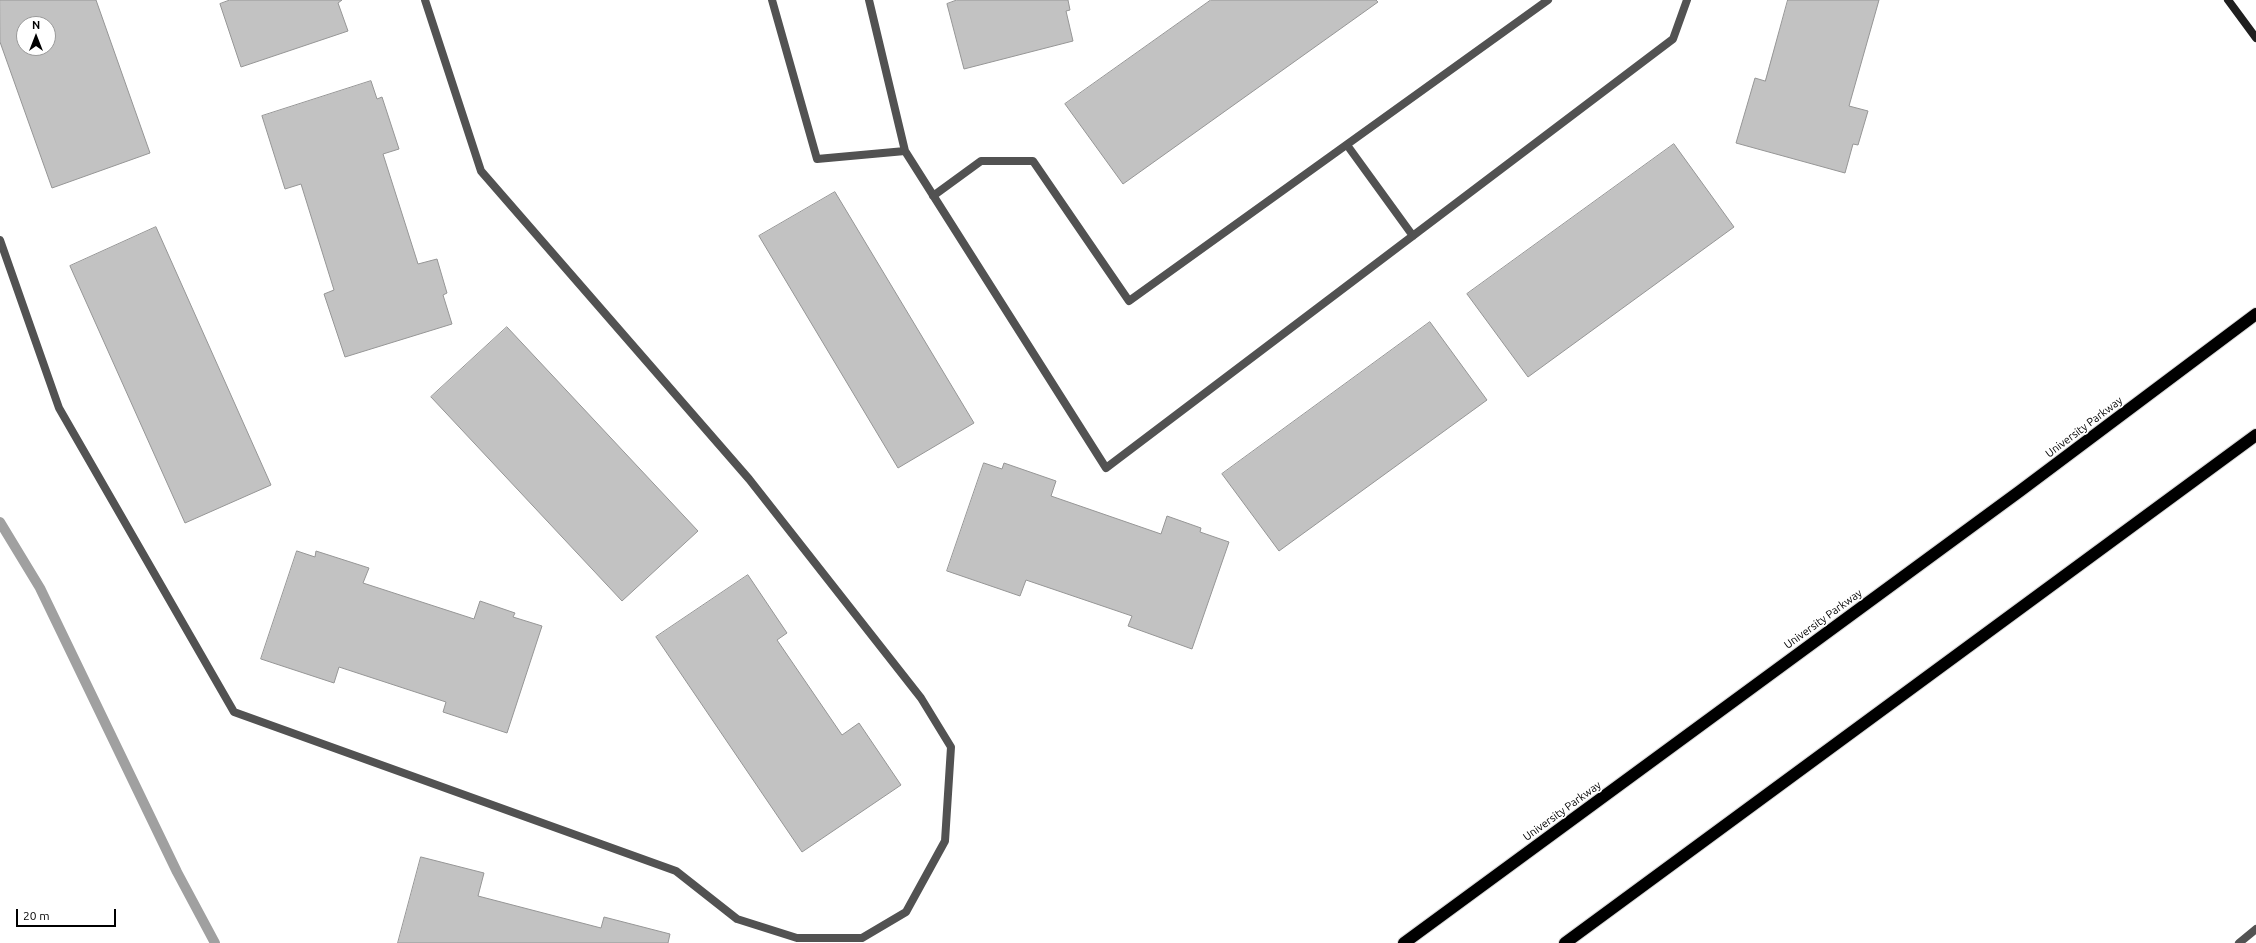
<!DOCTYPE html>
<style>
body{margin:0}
#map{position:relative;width:2256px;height:943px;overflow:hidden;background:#fff;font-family:Ubuntu,sans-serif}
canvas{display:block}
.north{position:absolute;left:16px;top:16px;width:40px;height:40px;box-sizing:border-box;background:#fff;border:1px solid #999;border-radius:50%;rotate:0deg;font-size:11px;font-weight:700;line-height:16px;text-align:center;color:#000}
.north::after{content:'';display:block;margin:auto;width:14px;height:18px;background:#000;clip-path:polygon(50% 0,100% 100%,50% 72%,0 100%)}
.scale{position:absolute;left:16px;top:909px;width:100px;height:18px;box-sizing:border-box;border:2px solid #000;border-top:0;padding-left:5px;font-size:12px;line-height:14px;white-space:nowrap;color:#000;-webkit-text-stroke:3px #fff;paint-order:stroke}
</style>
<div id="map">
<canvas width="2256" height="943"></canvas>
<div class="north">N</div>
<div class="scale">20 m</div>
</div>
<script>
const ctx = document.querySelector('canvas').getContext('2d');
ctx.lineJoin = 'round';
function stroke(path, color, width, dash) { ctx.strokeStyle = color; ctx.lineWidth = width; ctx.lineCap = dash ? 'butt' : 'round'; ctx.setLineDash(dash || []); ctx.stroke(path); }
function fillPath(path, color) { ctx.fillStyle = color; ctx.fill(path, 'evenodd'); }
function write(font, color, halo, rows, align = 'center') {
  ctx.font = font + ' Ubuntu,sans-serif'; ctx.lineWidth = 3.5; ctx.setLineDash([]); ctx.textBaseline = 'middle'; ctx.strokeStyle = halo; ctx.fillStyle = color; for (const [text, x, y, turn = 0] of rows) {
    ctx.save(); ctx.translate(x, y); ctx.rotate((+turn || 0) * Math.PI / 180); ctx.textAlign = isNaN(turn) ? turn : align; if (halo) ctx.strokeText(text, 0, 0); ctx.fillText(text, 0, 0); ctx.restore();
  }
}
stroke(new Path2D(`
 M0,522L40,588L177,872L215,943`), '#a0a0a0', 10);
const building = new Path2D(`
 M0,0H96L150,153L52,188L0,42ZM24,24H48V48H24Z
 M230,0H342L338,3L348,31L241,67L220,4Z
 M957,0H1068L1070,10L1066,11L1073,41L964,69L947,4Z
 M1211,0H1376L1378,2L1123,184L1065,104Z
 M1788,0H1879L1849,106L1868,111L1858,145L1853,144L1845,173L1736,143L1755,78L1765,81Z
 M371,81L377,99L382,97L399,149L383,154L418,264L437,259L447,293L443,295L452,324L345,357L324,294L334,290L301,184L285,189L262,116Z
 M1674,144L1734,227L1528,377L1467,294Z
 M835,192L974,423L898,468L759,236Z
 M156,227L271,485L185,523L70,266Z
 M1430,322L1487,400L1279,551L1222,474Z
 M507,327L698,531L622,601L431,397Z
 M984,463L1002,469L1004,463L1056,481L1051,496L1161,534L1167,516L1201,528L1200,532L1229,542L1192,649L1128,626L1132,616L1026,580L1020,596L947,571Z
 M297,551L315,557L316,551L369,568L363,583L474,619L480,601L515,613L513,617L542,626L507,733L443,712L446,702L339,667L334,683L261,659Z
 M748,575L787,633L777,640L842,735L859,723L901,785L802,852L656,637Z
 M421,857L484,873L478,896L601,928L604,917L670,934L668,943H398Z`);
fillPath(building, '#c2c2c2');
stroke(building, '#969696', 1);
const highway = new Path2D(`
 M1404,943L2020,491L2256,314
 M1565,943L2256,435`);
stroke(highway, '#dbdbdb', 14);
stroke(new Path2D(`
 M772,0L817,159L905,151
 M869,0L905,151L1106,468L1673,39L1687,0
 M1347,145L1413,236
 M933,196L981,161H1033L1129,301L1548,0
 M0,240L59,408L234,712L676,871L737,919L797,938H862L906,912L945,841L951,747L921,698L749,479L481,171L425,0
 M2239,943L2256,929`), '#525252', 8);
stroke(new Path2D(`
 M2228,0L2256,38`), '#1f1f1f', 8);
stroke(highway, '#000', 12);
write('11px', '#000', '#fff', [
 ["University Parkway",2084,427,-37],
 ["University Parkway",1823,619,-36],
 ["University Parkway",1562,811,-36]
]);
</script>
